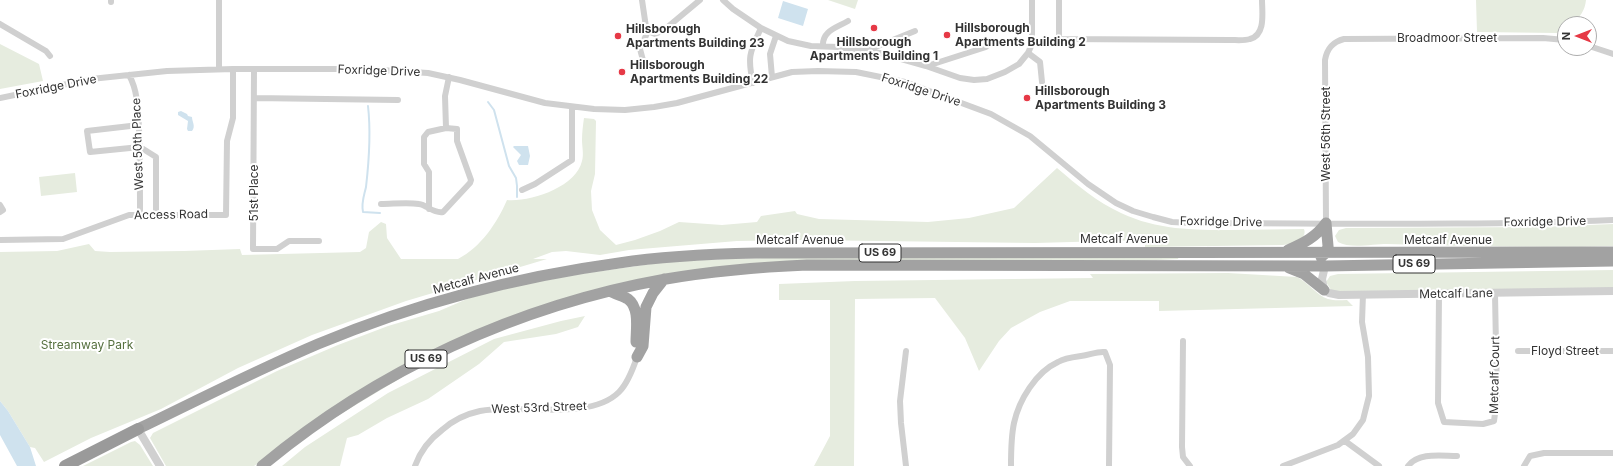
<!DOCTYPE html>
<style>
body{margin:0}
#map{position:relative;width:1613px;height:466px;overflow:hidden;background:#fff;font-family:Inter,sans-serif}
canvas{display:block}
.north{position:absolute;left:1557px;top:16px;width:40px;height:40px;box-sizing:border-box;background:#fff;border:1px solid #adadad;border-radius:50%;rotate:270deg;font-size:11px;font-weight:700;line-height:16px;text-align:center;color:#333}
.north::after{content:'';display:block;margin:auto;width:14px;height:18px;background:#e63946;clip-path:polygon(50% 0,100% 100%,50% 72%,0 100%)}
</style>
<div id="map">
<canvas width="1613" height="466"></canvas>
<div class="north">N</div>
</div>
<script>
const ctx = document.querySelector('canvas').getContext('2d');
ctx.lineJoin = 'round';
function fillPath(path, color) { ctx.fillStyle = color; ctx.fill(path, 'evenodd'); }
function stroke(path, color, width, dash) { ctx.strokeStyle = color; ctx.lineWidth = width; ctx.lineCap = dash ? 'butt' : 'round'; ctx.setLineDash(dash || []); ctx.stroke(path); }
function write(font, color, halo, rows, align = 'center') {
  ctx.font = font + ' Inter,sans-serif'; ctx.lineWidth = 4; ctx.setLineDash([]); ctx.textBaseline = 'middle'; ctx.strokeStyle = halo; ctx.fillStyle = color; for (const [text, x, y, turn = 0] of rows) {
    ctx.save(); ctx.translate(x, y); ctx.rotate((+turn || 0) * Math.PI / 180); ctx.textAlign = isNaN(turn) ? turn : align; if (halo) ctx.strokeText(text, 0, 0); ctx.fillText(text, 0, 0); ctx.restore();
  }
}
fillPath(new Path2D(`
 M828,0H858L855,9Z
 M1476,0H1586C1585,11 1580,16 1573,24H1565V31L1557,33L1477,32Z
 M0,44L39,64L43,81L0,89Z
 M584,118L594,119L596,121L595,174L591,191L592,210L600,230L616,245L635,240L660,231L679,222L722,225L757,222L761,216L795,211L797,214L819,219L928,222L969,218L1014,208L1057,168C1077,185 1097,202 1121,213C1157,230 1193,230 1231,230C1256,230 1280,229 1304,229C1308,240 1291,244 1283,245L1145,247V240L1035,243L801,240L737,241L629,250L600,255L566,251L552,252L533,259H547L406,301L312,335L238,368L161,409L91,438L44,462L35,448L30,447L8,411L0,401V252L57,251L89,244L95,251L110,252L184,251L240,249L242,255L360,252L366,248L369,232L381,222L386,224L387,238L401,259H458C481,247 497,223 507,200C531,202 576,187 582,161C584,155 582,146 582,140C582,132 583,125 584,118Z
 M75,173L77,192L41,196L39,177Z
 M1613,224V246C1538,248 1462,246 1387,244C1373,244 1350,249 1338,242L1335,236L1339,230L1346,228L1542,227Z
 M1179,256L1178,259L1137,261L723,267L489,325L254,466H166L150,438L153,433L277,371L338,345L388,326L439,311L474,296L531,283L580,274L673,261L763,258Z
 M1613,270V288L1340,293L1331,290L1326,282L1330,276L1338,274Z
 M1228,273L1297,277C1309,283 1316,295 1328,299C1335,301 1341,300 1347,300L1353,306L1159,311V301H1070L1040,312L1011,328L999,341L979,371L965,338L935,298L855,299L854,466H814L830,436V300H779V284L855,281L1093,278L1090,274Z
 M585,316L578,327L556,334L504,342L479,364L428,399L387,418L358,435L347,438L340,466H282L305,447L388,393L494,339L561,321Z
 M135,441L140,445L153,466H83L131,442Z`), '#e6ecdf');
fillPath(new Path2D(`
 M783,1L808,9L803,26L778,18Z
 M181,111L187,114L188,116L192,117C192,122 196,126 192,131H188L187,129L188,121L178,115V112Z
 M514,146H528L530,156L528,165H519L517,161L521,155L513,147Z
 M0,401L8,411L30,447L36,466H17L0,435Z`), '#cfe2ee');
stroke(new Path2D(`
 M488,102L494,110L509,166L516,178L517,186V197
 M368,106C371,132 369,161 366,187C364,196 361,203 363,212L380,213`), '#cfe2ee', 2);
stroke(new Path2D(`
 M111,0V2
 M642,0L646,27L648,31L655,34L664,30L700,0
 M723,0L733,9L761,28L788,41L811,46L838,47L880,53L926,66L960,78L974,80L987,79L1005,72L1019,64L1028,53L1032,44V0
 M1059,0V39L1230,40C1236,40 1244,41 1250,39C1266,35 1262,12 1262,0
 M0,24L46,51L50,56
 M648,31L640,49L644,64L647,67H662
 M823,46C822,31 836,28 848,21
 M1589,46L1613,54
 M868,50L915,31
 M1028,53L1040,62L1042,82
 M927,66L986,47
 M219,69V0
 M254,69L253,249H277L289,241H319
 M129,75C138,91 138,110 139,129C140,157 140,186 140,215
 M772,77L770,54L776,36
 M753,83C747,56 750,52 761,28
 M0,98L91,79L167,71L233,69H365L428,73L460,80L545,103L594,109L625,110L654,107L677,103L792,72L818,71L856,72L905,82L991,114L1030,136L1088,184L1116,203L1133,211L1153,217L1172,222L1191,223C1332,223 1473,226 1613,220
 M254,98L398,100
 M139,125L87,131L90,152L140,147L156,157V215
 M522,190L535,184L572,160V107
 M381,204C393,204 407,202 419,204C427,205 434,214 443,212L470,183L471,180L457,141V129L446,128L445,96L449,77
 M0,205L3,210L0,212
 M429,209V172L424,164V137L428,132L446,128
 M1326,223L1325,60C1327,49 1332,42 1344,39L1543,38L1565,40
 M0,240L63,239L129,215H226L227,141L233,118V69
 M1439,295L1438,403L1444,422L1483,424L1494,421L1497,399L1495,294
 M1183,341L1182,447L1183,457L1190,466
 M1518,351H1613
 M1345,441L1379,466
 M415,466C420,452 430,439 442,430C452,421 466,414 480,411C519,403 589,422 619,392C628,383 633,369 637,357
 M906,466L901,423L900,401L906,351
 M1011,466C1011,452 1011,437 1014,423C1019,400 1036,372 1058,362C1065,358 1074,357 1081,356C1090,355 1097,351 1105,352L1110,365L1109,466
 M1283,466L1338,445L1353,434L1363,420L1369,396L1368,357L1362,322L1363,294
 M1408,466C1419,452 1441,456 1457,456
 M1524,466L1530,456L1544,453H1613`), '#d0d0d0', 6);
stroke(new Path2D(`
 M1325,266L1322,279L1324,290L1329,293L1339,295L1613,291
 M138,429L160,466`), '#d0d0d0', 8);
stroke(new Path2D(`
 M1288,250C1304,243 1316,237 1326,223
 M1321,257L1327,252L1328,246L1326,223
 M1289,268L1304,274L1324,290
 M610,291C615,294 623,296 628,299C640,308 636,329 636,342
 M637,357L643,346L646,307L653,293L664,279
 M138,429C198,400 257,370 318,344C414,304 515,277 619,263C664,256 710,254 756,253L1613,252
 M262,466C377,370 519,305 666,279C713,271 760,267 807,265L1325,266L1613,261`), '#a2a2a2', 11);
stroke(new Path2D(`
 M65,466L138,429`), '#9a9a9a', 12);
for (const [x, y, r, color] of [
 [874,28,4,"#e63946"],
 [947,35,4,"#e63946"],
 [618,36,4,"#e63946"],
 [622,72,4,"#e63946"],
 [1027,98,4,"#e63946"]
]) { const dot = new Path2D(); dot.arc(x, y, r, 0, 2 * Math.PI); ctx.fillStyle = color; ctx.fill(dot); stroke(dot, '#fff', 1.5); }
for (const [x, y, w] of [
 [880,253,42],
 [1414,264,42],
 [426,359,42]
]) { const box = new Path2D(); box.roundRect(x - w / 2, y - 9, w, 18, 3); ctx.fillStyle = '#fff'; ctx.fill(box); stroke(box, '#333', 1); }
write('bold 11px', '#333', null, [
 ["US 69",880,253],
 ["US 69",1414,264],
 ["US 69",426,359]
]);
write('bold 12px', '#333', '#fff', [
 ["Hillsborough",955,28],
 ["Apartments Building 2",955,42],
 ["Hillsborough",626,29],
 ["Apartments Building 23",626,43],
 ["Hillsborough",874,42,"center"],
 ["Apartments Building 1",874,56,"center"],
 ["Hillsborough",630,65],
 ["Apartments Building 22",630,79],
 ["Hillsborough",1035,91],
 ["Apartments Building 3",1035,105]
], 'left');
write('12px', '#333', '#fff', [
 ["Broadmoor Street",1447,38],
 ["Foxridge Drive",379,71,2],
 ["Foxridge Drive",56,87,-11],
 ["Foxridge Drive",921,90,18],
 ["West 56th Street",1326,134,-90],
 ["West 50th Place",138,144,-92],
 ["51st Place",254,193,-90],
 ["Access Road",171,215,-1],
 ["Foxridge Drive",1221,222,1],
 ["Foxridge Drive",1545,222,-1],
 ["Metcalf Avenue",1124,239],
 ["Metcalf Avenue",800,240],
 ["Metcalf Avenue",1448,240],
 ["Metcalf Avenue",476,279,-15],
 ["Metcalf Lane",1456,294,-1],
 ["Floyd Street",1565,351],
 ["Metcalf Court",1495,375,-89],
 ["West 53rd Street",539,408,-2]
]);
write('12px', '#56703f', '#fff', [
 ["Streamway Park",87,345]
]);
</script>
